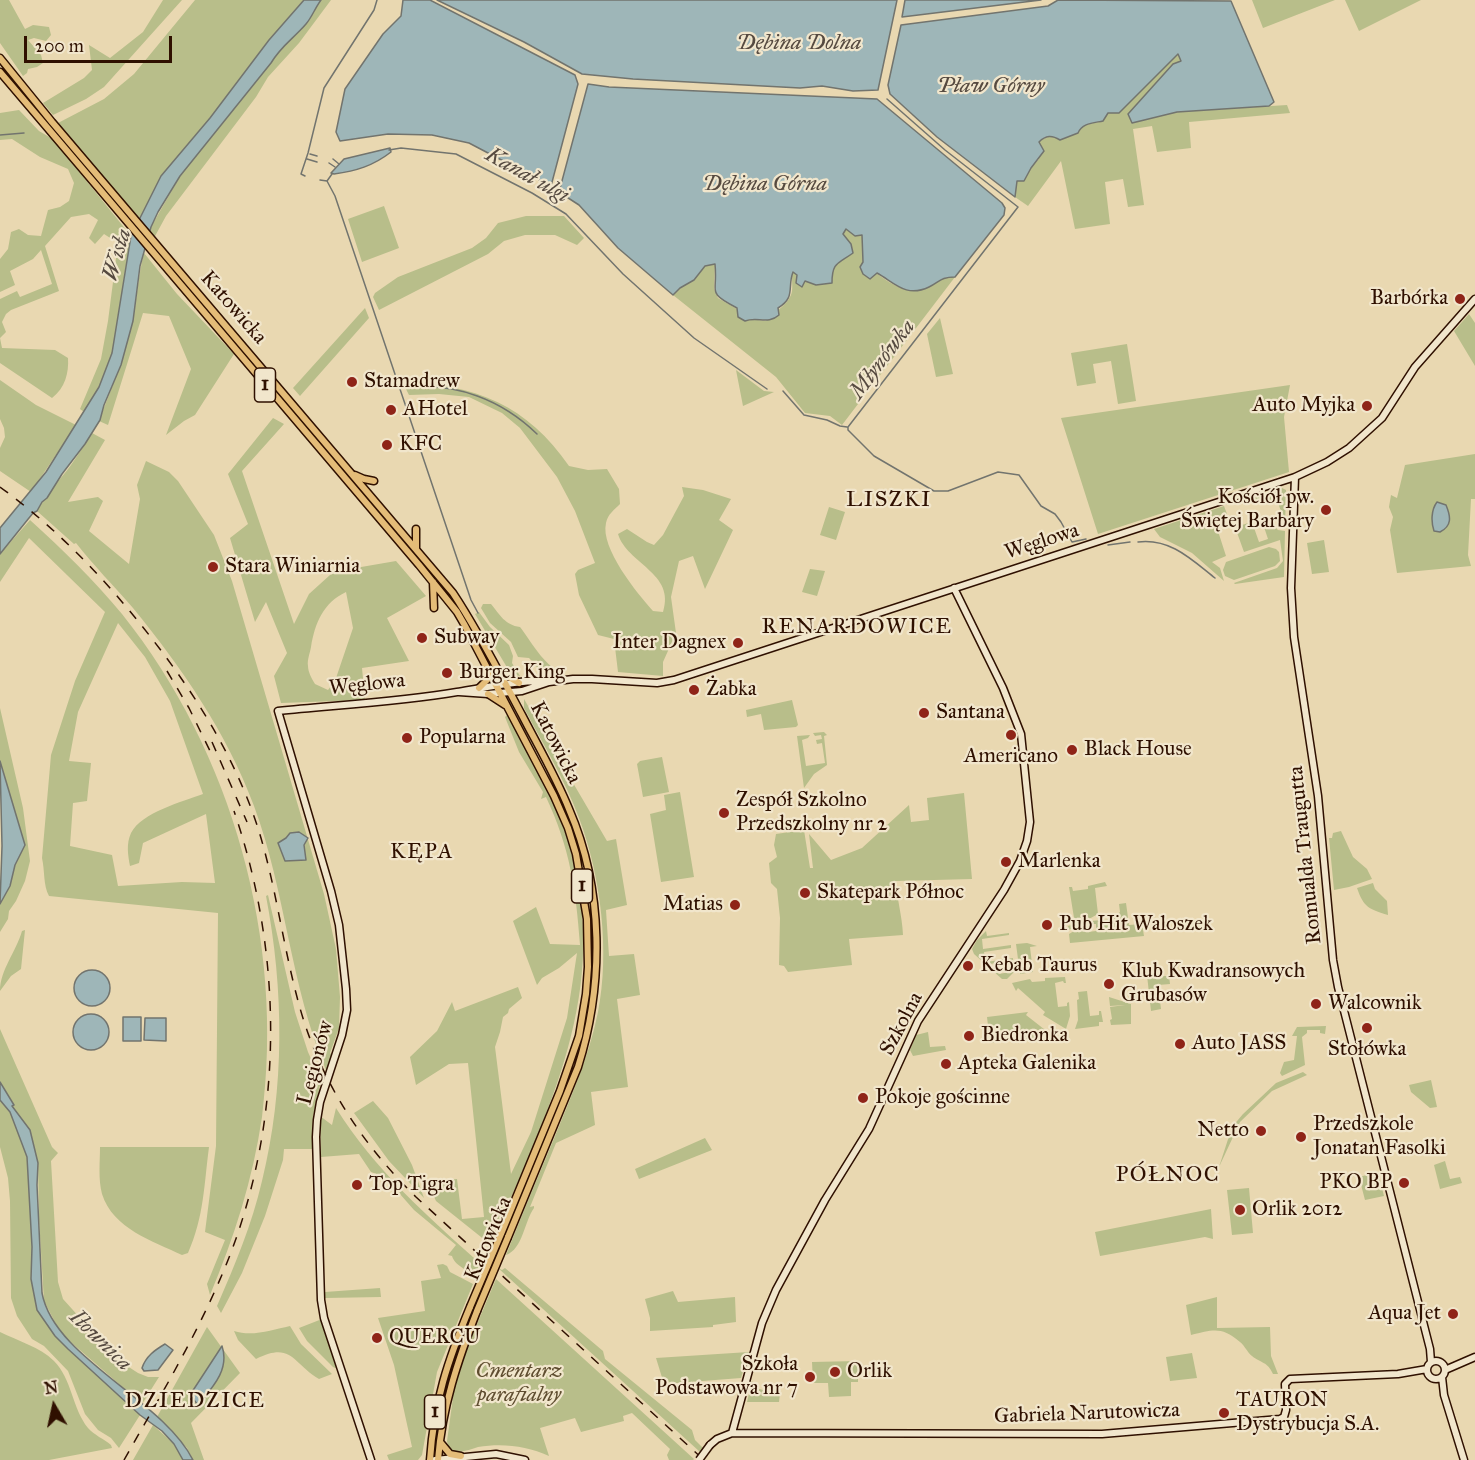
<!DOCTYPE html>
<meta charset="utf-8">
<style>
body{margin:0}
#map{position:relative;width:1475px;height:1460px;overflow:hidden;background:#e9d8b1;font-family:"IM FELL Great Primer",serif}
canvas{display:block}
.north{position:absolute;left:24px;top:1376px;width:60px;height:60px;-webkit-text-stroke:4px #f1e6cc;paint-order:stroke;rotate:351deg;font-size:16px;font-weight:700;line-height:24px;text-align:center;color:#2f1000}
.north::after{content:'';display:block;margin:auto;width:21px;height:27px;background:#2f1000;clip-path:polygon(50% 0,100% 100%,50% 72%,0 100%)}
.scale{position:absolute;left:24px;top:36px;width:148px;height:27px;box-sizing:border-box;border:3px solid #2f1000;border-top:0;padding-left:8px;font-size:18px;line-height:21px;white-space:nowrap;color:#2f1000;-webkit-text-stroke:4px #f1e6cc;paint-order:stroke}
</style>
<div id="map">
<canvas width="1475" height="1460"></canvas>
<div class="north">N</div>
<div class="scale">200 m</div>
</div>
<script>
const ctx = document.querySelector('canvas').getContext('2d');
ctx.lineJoin = 'round';
function fillPath(path, color) { ctx.fillStyle = color; ctx.fill(path, 'evenodd'); }
function stroke(path, color, width, dash) { ctx.strokeStyle = color; ctx.lineWidth = width; ctx.lineCap = dash ? 'butt' : 'round'; ctx.setLineDash(dash || []); ctx.stroke(path); }
function write(font, color, halo, rows, align = 'center') {
  ctx.font = font + ' "IM FELL Great Primer",serif'; ctx.lineWidth = 4.5; ctx.setLineDash([]); ctx.textBaseline = 'middle'; ctx.strokeStyle = halo; ctx.fillStyle = color; for (const [text, x, y, turn = 0] of rows) {
    ctx.save(); ctx.translate(x, y); ctx.rotate((+turn || 0) * Math.PI / 180); ctx.textAlign = isNaN(turn) ? turn : align; if (halo) ctx.strokeText(text, 0, 0); ctx.fillText(text, 0, 0); ctx.restore();
  }
}
fillPath(new Path2D(`
 M0,0H9L25,29L33,25L49,27L51,35L46,41L34,38L28,40L41,55L43,63L37,67L28,69L27,73L23,76L0,43Z
 M163,0H182L104,87L86,99L53,115L43,103L84,78L92,70L89,45L110,58L143,32Z
 M195,0H304L269,40L210,118L161,176L139,220L58,123L104,99L134,74Z
 M321,0H331L299,43L268,77L256,97L166,216L154,238L150,233L151,227L180,176L271,63C281,46 293,39 306,24C312,17 315,8 321,0Z
 M1252,0H1335L1263,28Z
 M1345,0H1421L1359,31Z
 M1179,54L1182,61L1132,123L1177,112L1287,105L1290,113L1189,122L1191,148L1157,152L1152,126L1133,129L1144,205L1128,207L1123,179L1105,182L1110,224L1075,229L1061,161L1028,206L1015,197L1017,180L1024,181L1031,168L1039,159V142C1046,135 1091,123 1103,121L1108,113Z
 M19,110L39,131L51,138L60,148L131,236L112,353L99,387L84,412L80,409L101,359L108,321L118,243L104,234L95,244L89,238L98,220L89,214L71,217L45,246L59,291L11,310L6,314L2,322L6,332L0,338L2,348L55,350L68,358C69,373 65,388 52,398L0,363V299L17,291L20,297L52,284L41,250L33,259L10,271L15,285L0,292V259L8,249L11,232L19,229L28,235L41,236L48,210L60,207L69,201L74,183L68,169L40,157L12,139L0,140V113Z
 M384,206L399,248L362,262L348,219Z
 M526,216H564L584,238L577,245L555,235H525L504,241L488,254L379,310L373,297L375,293L398,277L472,248L486,238L498,223Z
 M846,229L862,235L863,262C881,277 905,299 929,287C940,281 941,277 955,277L842,425L830,416L805,413L776,377L673,295L680,288L694,280L705,266L715,264L714,289L718,298L737,309L750,319L766,321C774,312 790,304 792,291C793,284 791,279 793,271L797,275L802,287L805,281L816,285L832,283C832,270 834,263 846,258L851,244L843,234Z
 M144,253L177,294L234,354L195,415L184,421L166,435L191,369L169,316L143,313L108,425L99,421C111,389 125,357 132,323C137,300 138,276 144,253Z
 M365,308L369,318L300,396L293,388Z
 M1469,314L1475,323V366L1454,331Z
 M940,318L953,374L936,377L927,334Z
 M1127,344L1136,401L1118,404L1111,361L1093,364L1096,383L1077,386L1071,353Z
 M736,370L764,391L774,392L743,406Z
 M0,380L36,405L76,425L31,492L0,471V448L5,437L4,428L0,419Z
 M403,383C474,383 528,406 569,466L588,470L607,469L619,489L620,504C614,510 608,514 606,523C600,548 637,593 653,611L663,612C676,573 627,564 618,534L627,529L647,542L654,545L663,535L684,496L682,487L703,490L731,499L719,520L733,530L705,589L693,556L679,561L671,597L676,633L663,662V676L618,672L614,639L598,635L579,595L575,574L578,570L595,563L575,511L557,477L520,428L502,413L469,397L439,394L409,395Z
 M1290,385L1284,417L1289,472L1098,534L1061,418Z
 M273,418L284,424L242,471L294,624L309,594L330,575L338,571L396,561L426,596L387,618L409,661L362,668L365,700L281,703L274,676L287,653L266,602L255,622L230,538L248,524L228,474ZM346,592L353,628L335,681L328,690L315,684C312,679 308,672 308,666C307,660 310,653 311,647C315,623 323,603 346,592Z
 M92,433L105,440L68,502L98,497L103,501L89,531L129,564L140,499L137,485L146,461L169,472L178,481L214,535L232,581L324,894L336,949L340,997L339,1028L330,1053L333,1056L326,1070C290,985 286,892 254,806C227,733 182,668 133,608C114,586 94,566 76,543L74,544L37,511C45,495 60,480 71,465C78,455 85,444 92,433Z
 M1475,454V499H1471L1468,555L1471,566L1397,573L1390,530L1393,517L1389,507L1391,495L1397,498L1405,465Z
 M1282,488L1286,490L1285,528L1282,527L1280,519L1283,517L1277,500L1267,502L1256,501L1254,497Z
 M1224,506L1227,514L1220,516L1223,525L1217,528L1226,556L1212,562L1220,568L1224,581L1192,553L1160,537L1154,529Z
 M829,507L845,512L836,540L820,535Z
 M30,520C63,550 94,580 122,614C233,753 285,941 262,1117C253,1179 234,1238 210,1295L207,1284L225,1240L205,1232L216,1146L218,913L49,896C43,885 45,871 42,858L51,755L75,681L105,612L29,538L0,582V554ZM118,623L145,657L170,701L203,794C182,802 142,812 131,833C126,844 128,855 130,866L139,863L143,843L206,814L215,883L182,882L118,886L112,855L70,846L73,803L87,801L91,763L69,761L78,712Z
 M1252,522L1259,542L1268,539L1264,527L1272,524L1278,530L1285,531L1284,577L1235,584L1234,583L1277,568L1283,561L1280,540L1244,552L1235,527Z
 M1324,540L1329,572L1312,574L1307,543Z
 M1269,547L1276,549L1279,552L1280,561L1275,566L1234,580L1225,576L1223,570L1226,562Z
 M810,569L825,571L817,596L802,592Z
 M483,604H491C500,615 505,625 520,627C529,638 546,669 560,670V675C538,676 542,671 529,658L518,657L511,642L490,623L481,608Z
 M479,612L490,627L509,645L513,656L512,663L520,676L511,674L475,614Z
 M524,699L607,841L616,839L627,905L606,910L609,956L634,954L640,995L617,999L628,1087L591,1092L595,1125L556,1143L530,1207L534,1206V1208C524,1222 523,1249 506,1255C521,1217 537,1179 553,1141C570,1099 589,1057 598,1012C610,952 601,876 579,818C565,780 543,744 524,708Z
 M792,700L798,725L796,727L764,730L761,714L747,717L746,710Z
 M0,708L23,808L30,861L25,881L16,901L9,911L8,919L0,932V904L10,886L15,865L25,845L0,761Z
 M508,714C528,756 554,796 568,841C614,990 547,1111 491,1245L436,1201L427,1182L457,1179L462,1219L484,1217L468,1063L449,1064L416,1085L410,1057L437,1031L452,1002L455,1011L518,987L522,998L509,1009L508,1013L503,1017L500,1032L495,1047L511,1174L531,1132L567,1018L577,953L559,968L542,978L537,985L513,921L536,907L550,944L580,945C576,889 570,848 546,797L541,799L543,792L519,752L505,717Z
 M824,732L827,735L824,736L827,765L814,774L804,788L797,736L810,735L808,738L802,740L806,766L825,763L822,743L817,744L816,740L822,739L821,735L815,736L813,733Z
 M662,757L669,792L643,797L637,764L640,761Z
 M680,792L694,877L661,882L650,814L666,810L664,795Z
 M964,793L972,879L896,881C897,900 902,915 903,935L849,939L852,965L788,972L784,966L779,965L780,918L777,889L771,883L769,863L777,857L774,845L776,834L804,830L810,868H813L809,834L831,860L862,848L909,805L911,822L929,820L927,798Z
 M1341,831L1353,857L1367,869L1372,879L1349,887L1334,890L1329,838H1332L1333,833Z
 M1105,882L1107,886L1095,888L1098,914L1069,930L1068,926L1075,924L1069,887H1072L1073,891L1088,889V886Z
 M1373,883L1375,889L1387,901L1388,915C1369,909 1364,908 1357,888Z
 M268,895L295,1012L308,1052L321,1081L313,1116L312,1149H284L283,1160L265,1216L242,1273L221,1313L217,1306C235,1265 252,1224 262,1181C285,1088 284,990 266,896Z
 M1126,903L1129,925L1142,924L1144,936L1070,943L1069,934L1087,923L1088,932L1096,931V924H1092L1091,921L1111,919L1120,912L1119,904Z
 M25,930L21,969L11,976L0,991C0,970 16,952 22,931Z
 M986,931L987,936L1009,933V935L982,939L983,949L1011,945V948L984,952L986,962L1013,958V961L990,964L999,974L1015,971L1007,979H1002L974,954L972,949L977,940Z
 M1027,943L1037,946L1030,947L1033,972L1020,974L1016,944Z
 M1162,973V976H1169L1170,984L1158,985L1161,1009L1151,1011L1147,975Z
 M1065,977L1066,983H1064L1063,981L1055,983L1058,1007L1067,1006V1003L1069,1002L1070,1016L1066,1029L1043,1015L1045,1012L1018,988L1016,991L1012,983L1030,979L1032,982L1045,981V978Z
 M1087,991L1090,1016L1099,1015V1011H1101L1103,1022H1099V1026L1075,1029L1078,1020L1077,1000L1079,999L1078,992Z
 M1109,997L1131,1004V1024L1111,1025L1110,1020L1112,1019L1110,1007L1125,1005L1110,1006Z
 M1028,1012L1026,1015L1049,1033L1046,1037L990,1043L987,1017Z
 M1326,1026L1325,1034L1320,1033V1030H1307V1033L1302,1037L1305,1065L1282,1076L1280,1073L1284,1062L1294,1060L1297,1036H1292L1297,1027Z
 M0,1029L52,1147L58,1153L51,1161L58,1282L63,1299L118,1360L138,1373L148,1377H159L142,1404L66,1338L57,1326L44,1301L39,1219L38,1163L30,1130L12,1106L14,1104L0,1082Z
 M928,1032L930,1047L945,1046L946,1050L913,1056L910,1050L916,1035Z
 M1303,1072L1307,1075L1272,1091L1240,1122L1219,1167L1232,1127L1243,1114L1276,1083Z
 M1431,1080L1437,1107L1430,1108L1411,1092L1409,1085Z
 M0,1100L10,1112L27,1157L32,1247L31,1279L37,1310L68,1349L140,1415L119,1448L111,1438L98,1430L85,1414L68,1371L44,1346L32,1339L17,1316L11,1298L10,1201L8,1178L0,1147Z
 M373,1101L388,1118L412,1165L424,1198L389,1161L354,1113Z
 M336,1108C374,1169 428,1217 482,1265L477,1278C469,1269 456,1268 452,1256L448,1255L456,1245L414,1210L385,1177L371,1172L359,1154L321,1157L320,1116L332,1125Z
 M705,1138L712,1150L639,1179L635,1169Z
 M100,1147H209C204,1185 204,1217 188,1253L182,1255C153,1241 113,1229 102,1194C98,1179 100,1162 100,1147Z
 M1445,1161L1450,1179L1460,1177L1462,1183L1440,1189L1434,1165Z
 M1378,1172L1384,1196L1365,1200L1359,1177Z
 M1249,1188L1253,1233L1232,1235L1227,1190Z
 M1211,1209L1213,1239L1205,1237L1100,1256L1095,1232Z
 M443,1264L447,1266L450,1272L473,1284L437,1372L422,1455L418,1460H389L387,1455L412,1447L394,1365L378,1318L425,1311L421,1281L441,1278L437,1265Z
 M498,1268L502,1270L505,1268L603,1351L605,1359L692,1430L695,1440L703,1448L700,1452Z
 M496,1279L694,1459L693,1460H669L667,1455L670,1449L632,1413L623,1416L624,1421L581,1432L575,1418L540,1428L549,1456C527,1446 503,1443 478,1447C471,1449 462,1453 455,1451C449,1450 448,1447 447,1441L455,1383L469,1343Z
 M380,1288L381,1297L325,1298V1292Z
 M673,1291L678,1302L735,1297L736,1322L713,1325V1327L650,1331V1318L645,1299Z
 M1217,1297V1328L1270,1327L1271,1356L1278,1374H1273C1267,1361 1262,1364 1252,1356C1247,1352 1245,1346 1240,1342C1221,1326 1213,1330 1191,1335L1186,1305Z
 M322,1319L338,1369L333,1367L307,1341L299,1328Z
 M290,1326L301,1344L332,1374L319,1379C292,1363 292,1341 256,1359L238,1340L234,1331C252,1337 272,1330 290,1326Z
 M207,1327L240,1373L191,1423L204,1460H193L187,1448L157,1417Z
 M0,1332C18,1341 40,1347 54,1361C72,1379 72,1408 88,1428C94,1435 104,1439 111,1445L112,1448L49,1460H0Z
 M749,1352L741,1378L664,1384L656,1358Z
 M1192,1353L1197,1378L1170,1381L1166,1357Z
 M858,1361V1382H851V1396L829,1397L828,1383H813L812,1362Z
 M752,1381L755,1388L780,1394L779,1402H747Z
 M153,1425L174,1444L183,1460H133Z`), '#b8be8a');
const water = new Path2D(`
 M304,0H321C315,8 312,17 306,24C293,39 281,46 271,63L180,176L158,212L151,227L140,266L133,321L121,365L104,405L100,420L85,444L62,474L47,498L42,502L37,511L33,513L0,554V528L46,472L99,387L112,353L131,236L161,176L210,118L269,40Z
 M403,0H430L575,75L578,84L551,186L469,143L432,135L388,134L340,141L336,132L345,89L383,34L401,16Z
 M437,0H897L878,90L853,91L822,86L800,88L633,79L582,74L524,42Z
 M905,0H1041L902,17Z
 M1058,0L1231,1L1274,102L1269,106L1177,112L1132,123L1128,114L1173,64L1181,61L1178,54L1119,113H1108L1103,121C1093,123 1082,123 1078,133L1060,140C1052,135 1046,135 1039,142L1044,151L1031,168L1024,181H1017L1015,197L937,137L890,94L888,85L901,25L1048,6Z
 M588,84L609,87L877,99L1002,203L1005,208L1004,215L955,277C940,277 940,282 929,287C906,298 895,283 877,273L870,279L863,274L860,267L863,262L862,235L855,236L846,229L843,234L851,244L853,253C838,264 832,262 832,283L816,285L805,281L802,287L796,283L797,275L793,272C787,288 796,297 778,308L779,315C768,325 757,316 745,321L738,317L737,308C706,292 718,294 715,264L705,266L694,280L680,288L673,295L618,248L579,205L559,192Z
 M390,148L391,152C373,166 356,171 334,174L331,173L344,159Z
 M1437,502L1446,505C1451,517 1452,526 1440,532L1434,531C1431,522 1431,510 1437,502Z
 M0,761L25,845L15,865L10,886L0,904L2,846Z
 M299,832L308,838L304,845L306,860L285,861L278,843L286,838L290,833Z
 M74 988a18 18 0 1 1 36 0a18 18 0 1 1-36 0Z
 M73 1032a18 18 0 1 1 36 0a18 18 0 1 1-36 0Z
 M123,1017H141V1041H123Z
 M145,1018H166V1041L144,1040Z
 M0,1082L14,1105L12,1106L30,1130L38,1163L37,1185L42,1293C54,1358 162,1399 193,1460H183L174,1444L162,1431L140,1415L68,1349L55,1336L37,1310L31,1279L32,1247L27,1157L10,1112L0,1100Z
 M165,1344L173,1350L158,1370L144,1371L142,1368C146,1356 155,1350 165,1344Z
 M222,1346C230,1370 212,1388 198,1405L190,1395Z`);
fillPath(water, '#9eb6b8');
stroke(water, '#72746e', 1.5);
stroke(new Path2D(`
 M887,99L945,150L1018,207L848,427V430L874,456L934,491H948L998,472L1019,475L1041,506L1055,514L1061,522L1072,542L1086,539
 M0,135L24,133
 M389,150L401,148L456,154L532,193L566,214L623,274L694,338L767,389
 M310,154L317,156
 M307,159L317,162
 M333,159L339,164
 M329,163L335,167
 M305,176L301,174L308,153L324,88L374,10L377,0
 M320,180L327,181
 M327,181L332,174
 M327,181L335,196L471,600L478,613
 M407,388C456,382 502,400 537,434
 M783,391L804,415L827,420L840,426L847,427
 M1138,542C1170,538 1191,559 1215,578
 M1108,545L1130,542`), '#72746e', 1.5);
const secondary = new Path2D(`
 M1295,477L1291,588L1294,637L1318,796L1333,960L1338,987L1430,1349L1431,1362
 M459,692L488,694L522,691L549,682L573,679H592L657,683L674,680L1295,477L1327,462L1349,448L1382,418L1415,367L1475,299
 M1427 1370a9 9 0 1 1 18 0a9 9 0 1 1-18 0Z
 M1445,1370L1475,1357
 M1442,1377L1444,1395L1464,1460
 M732,1433L762,1323L776,1290L825,1200L869,1129L918,1021L1004,890L1020,861L1027,841L1030,822L1021,734L1003,688L954,588
 M710,1445L717,1439L732,1433L1102,1434L1280,1419L1284,1417L1286,1410L1285,1384L1290,1379L1398,1374L1427,1369
 M371,1460L324,1318L321,1300L316,1137L317,1120L320,1102L342,1035L347,1010L346,989L339,925L331,891L278,711C337,705 398,702 457,692C476,689 534,677 549,682
 M435,1460L496,1454L525,1460`);
const primary = new Path2D(`
 M0,58L52,122L453,593C479,632 500,674 522,715C538,746 556,777 569,809C604,890 604,984 578,1067L508,1237
 M0,72L419,565L457,612L464,624L554,796L568,828L576,854L587,919L588,967L586,994L579,1036L560,1091L501,1234
 M355,475L364,479L374,481
 M416,529V548
 M433,582L434,608
 M502,673L519,683
 M479,688L489,678L490,671
 M488,694L505,705
 M440,1442L450,1454L461,1456
 M430,1460C434,1401 448,1360 470,1307
 M438,1460C442,1407 458,1360 477,1311`);
stroke(secondary, '#2f1000', 9);
stroke(primary, '#2f1000', 9);
stroke(secondary, '#f1e6cc', 6);
stroke(primary, '#e4bc78', 6);
stroke(new Path2D(`
 M0,487C59,530 108,582 153,640C197,697 234,756 257,825C275,881 282,940 297,997C317,1076 359,1141 416,1197L704,1460
 M167,671L189,708L211,753
 M212,742L247,822
 M124,1460C162,1393 202,1327 230,1255C284,1114 283,954 234,811`), '#2f1000', 1.5, [10, 10]);
const secondaryBridge = new Path2D(`
 M699,1460L710,1445`);
const primaryBridge = new Path2D(`
 M470,1307L501,1234
 M477,1311L508,1237`);
stroke(secondaryBridge, '#2f1000', 9, []);
stroke(primaryBridge, '#2f1000', 9, []);
stroke(secondaryBridge, '#f1e6cc', 6);
stroke(primaryBridge, '#e4bc78', 6);
for (const [x, y, r, color] of [
 [1460,299,6,"#8f2418"],
 [352,382,6,"#8f2418"],
 [1367,406,6,"#8f2418"],
 [391,410,6,"#8f2418"],
 [387,445,6,"#8f2418"],
 [1326,510,6,"#8f2418"],
 [213,567,6,"#8f2418"],
 [422,638,6,"#8f2418"],
 [738,643,6,"#8f2418"],
 [447,673,6,"#8f2418"],
 [694,690,6,"#8f2418"],
 [924,713,6,"#8f2418"],
 [1011,735,6,"#8f2418"],
 [407,738,6,"#8f2418"],
 [1072,750,6,"#8f2418"],
 [724,813,6,"#8f2418"],
 [1006,862,6,"#8f2418"],
 [805,893,6,"#8f2418"],
 [735,905,6,"#8f2418"],
 [1047,925,6,"#8f2418"],
 [968,966,6,"#8f2418"],
 [1109,984,6,"#8f2418"],
 [1316,1004,6,"#8f2418"],
 [1367,1028,6,"#8f2418"],
 [969,1036,6,"#8f2418"],
 [1180,1044,6,"#8f2418"],
 [946,1064,6,"#8f2418"],
 [863,1098,6,"#8f2418"],
 [1261,1131,6,"#8f2418"],
 [1301,1137,6,"#8f2418"],
 [1404,1183,6,"#8f2418"],
 [357,1185,6,"#8f2418"],
 [1240,1210,6,"#8f2418"],
 [1453,1314,6,"#8f2418"],
 [377,1338,6,"#8f2418"],
 [835,1372,6,"#8f2418"],
 [810,1377,6,"#8f2418"],
 [1224,1413,6,"#8f2418"]
]) { const dot = new Path2D(); dot.arc(x, y, r, 0, 2 * Math.PI); ctx.fillStyle = color; ctx.fill(dot); stroke(dot, '#f1e6cc', 2); }
for (const [x, y, w] of [
 [265,385,21],
 [582,886,21],
 [435,1412,21]
]) { const box = new Path2D(); box.roundRect(x - w / 2, y - 17, w, 34, 4.5); ctx.fillStyle = '#f1e6cc'; ctx.fill(box); stroke(box, '#2f1000', 1.5); }
write('bold 20px', '#2f1000', null, [
 ["1",265,385],
 ["1",582,886],
 ["1",435,1412]
]);
write('21px', '#2f1000', '#f1e6cc', [
 ["Barbórka",1448,299,"right"],
 ["Stamadrew",364,382],
 ["Auto Myjka",1355,406,"right"],
 ["AHotel",403,410],
 ["KFC",399,445],
 ["Kościół pw.",1314,498,"right"],
 ["Świętej Barbary",1314,522,"right"],
 ["Stara Winiarnia",225,567],
 ["Subway",434,638],
 ["Inter Dagnex",726,643,"right"],
 ["Burger King",459,673],
 ["Żabka",706,690],
 ["Santana",936,713],
 ["Popularna",419,738],
 ["Black House",1084,750],
 ["Americano",1011,757,"center"],
 ["Zespół Szkolno",736,801],
 ["Przedszkolny nr 2",736,825],
 ["Marlenka",1018,862],
 ["Skatepark Północ",817,893],
 ["Matias",723,905,"right"],
 ["Pub Hit Waloszek",1059,925],
 ["Kebab Taurus",980,966],
 ["Klub Kwadransowych",1121,972],
 ["Grubasów",1121,996],
 ["Walcownik",1328,1004],
 ["Biedronka",981,1036],
 ["Auto JASS",1192,1044],
 ["Stołówka",1367,1050,"center"],
 ["Apteka Galenika",958,1064],
 ["Pokoje gościnne",875,1098],
 ["Przedszkole",1313,1125],
 ["Jonatan Fasolki",1313,1149],
 ["Netto",1249,1131,"right"],
 ["PKO BP",1392,1183,"right"],
 ["Top Tigra",369,1185],
 ["Orlik 2012",1252,1210],
 ["Aqua Jet",1441,1314,"right"],
 ["QUERCU",389,1338],
 ["Szkoła",798,1365,"right"],
 ["Podstawowa nr 7",798,1389,"right"],
 ["Orlik",847,1372],
 ["TAURON",1236,1401],
 ["Dystrybucja S.A.",1236,1425]
], 'left');
write('21px', '#2f1000', '#f1e6cc', [
 ["Katowicka",233,308,49],
 ["Węglowa",1042,542,-18],
 ["Węglowa",367,685,-6],
 ["Katowicka",555,743,63],
 ["Romualda Traugutta",1306,855,-96],
 ["Szkolna",902,1024,-62],
 ["Legionów",316,1063,-75],
 ["Katowicka",489,1239,-67],
 ["Gabriela Narutowicza",1087,1414,-2]
]);
write('italic 21px', '#5f4d30', '#f1e6cc', [
 ["Cmentarz",519,1372],
 ["parafialny",519,1396]
]);
write('italic 22px', '#564a40', '#f1e6cc', [
 ["Dębina Dolna",799,44],
 ["Pław Górny",991,87],
 ["Kanał ulgi",527,176,29],
 ["Dębina Górna",765,185],
 ["Wisła",118,255,-74],
 ["Młynówka",883,360,-53],
 ["Iłownica",100,1341,44]
]);
ctx.letterSpacing = '1.5px';
write('22px', '#2f1000', '#f1e6cc', [
 ["LISZKI",889,501],
 ["RENARDOWICE",857,628],
 ["KĘPA",422,853],
 ["PÓŁNOC",1168,1176],
 ["DZIEDZICE",195,1402]
]);
ctx.letterSpacing = '0px';
</script>
